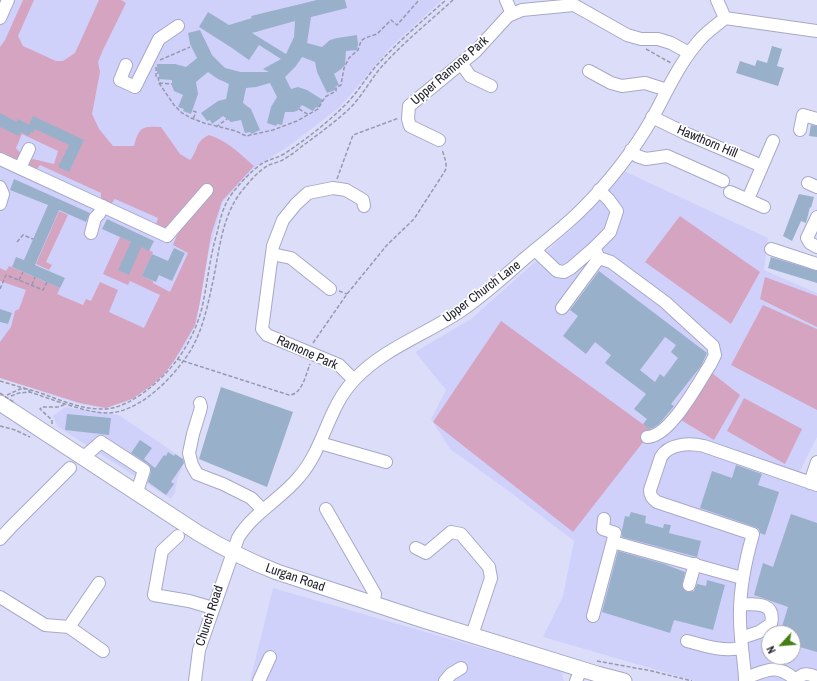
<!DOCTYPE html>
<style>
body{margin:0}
#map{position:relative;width:817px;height:681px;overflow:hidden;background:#dcdef9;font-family:"Archivo Narrow",sans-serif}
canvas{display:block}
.north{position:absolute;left:761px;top:625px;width:40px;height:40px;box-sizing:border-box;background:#fff;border:1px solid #a6a6ab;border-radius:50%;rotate:244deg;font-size:11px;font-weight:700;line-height:16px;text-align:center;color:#20202d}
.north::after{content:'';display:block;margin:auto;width:14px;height:18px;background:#467e15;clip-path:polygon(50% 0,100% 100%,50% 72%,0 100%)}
</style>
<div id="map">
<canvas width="817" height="681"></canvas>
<div class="north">N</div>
</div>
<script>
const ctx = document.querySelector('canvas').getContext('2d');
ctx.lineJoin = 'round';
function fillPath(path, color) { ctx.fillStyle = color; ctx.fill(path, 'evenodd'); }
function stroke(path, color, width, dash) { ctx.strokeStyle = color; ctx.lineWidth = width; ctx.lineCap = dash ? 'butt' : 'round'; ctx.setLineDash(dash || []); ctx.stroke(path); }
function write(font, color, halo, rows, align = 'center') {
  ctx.font = font + ' "Archivo Narrow",sans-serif'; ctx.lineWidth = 3.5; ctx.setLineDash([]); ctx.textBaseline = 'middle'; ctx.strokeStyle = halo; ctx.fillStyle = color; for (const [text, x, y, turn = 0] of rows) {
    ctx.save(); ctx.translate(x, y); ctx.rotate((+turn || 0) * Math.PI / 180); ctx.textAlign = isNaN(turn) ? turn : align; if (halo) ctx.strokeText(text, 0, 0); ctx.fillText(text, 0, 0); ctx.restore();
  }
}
fillPath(new Path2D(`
 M0,0H442L391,47L340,107L289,146L257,166L223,202L209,251L196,324L184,347L164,375L151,386L132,399L106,409L79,404L0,378Z
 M624,171L768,238L764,270L817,293V437L798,475L817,477V681H695L543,637L563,596L574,541L510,492L450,449L431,419L446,390L415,352L471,319L573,228ZM769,633H793V657H769Z
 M65,407L119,415L185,460L177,480L175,493L171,499L58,427L53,416Z
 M273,588L561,671L564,681H250Z`), '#d0d1fb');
fillPath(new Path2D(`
 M23,0H34L18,36L23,46L56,61H63L75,53L99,0H121L126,3L102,52L98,62L100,72L92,114L99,129L113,146H134C139,127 142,126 161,127L180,154L190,160C199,150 194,142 209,135C228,141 240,154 254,166L222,201L211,235L200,302L195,325L174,361L164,374L151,386L132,399L106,408L80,403L0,378V342L11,327L15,311L19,309L26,290L0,281V268L6,271L9,266L60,288L57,294L83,305L86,299L91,301L100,282L118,290L109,312L144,328L160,295L130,281L128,285L103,274L120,237L153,252L142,276L153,281V283L170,292L188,253L173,245L177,235L156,224L158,218L115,199L112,203H109L101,198V193L40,165L37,169H34L28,165V162L33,159L54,164L58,151L22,134L16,148L21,154L18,162L0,154V47L5,40Z
 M59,211L68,215L46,262L52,265L49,270L36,264Z
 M680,216L760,272L731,324L645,262Z
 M765,277L817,296V327L760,299Z
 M763,305L817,329V410L731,365Z
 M501,321L651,430L647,437L573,532L433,422Z
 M707,369L740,395L714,440L676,417Z
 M744,398L802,429L785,464L727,431Z`), '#d5a4c0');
fillPath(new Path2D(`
 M317,0H345L347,8L311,17L307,43L322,47L330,40L337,38L357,35L358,44L357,50L346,51L345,65L340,70L334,74L339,85L335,87V90L327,93L317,72L315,62L302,57L296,66L285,77L291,89L298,87L307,90L323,100L318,108L316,107L313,111L302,105L297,111L293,112H285L282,125L277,124L276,126L267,123L271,107L277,97L270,83L256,87L246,88L243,103L251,109L260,130L251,134L250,132L245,133L241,120L231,122L223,116L212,124L210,120L207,121L201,113L218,101L226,99L229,84L218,79L208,72L196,82L198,94L191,114L183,111L184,109L178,107L183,95L174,91L172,86V80L159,79V74H157V64H175L186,67L197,58L190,44L188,33L200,30L212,55L225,68L241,72H269L263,69L281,59L259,45L249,60L232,48L199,27L208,12L229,25L252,18L251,16ZM295,21L294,37L286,54L252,33Z
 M772,46L782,49L777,66L784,68L778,86L736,73L740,61L755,66L757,60L767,63Z
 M0,113L17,122L18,119L29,125L33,116L84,140L69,172L58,167L69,145L35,129L33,133L31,132L29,136L21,132L19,136L0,127Z
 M811,125L817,126V137L809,136Z
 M14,179L90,213L86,222L59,210L35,265L65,278L60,288L12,267L16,257L24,260L48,205L10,190Z
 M799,194L814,197L811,208L810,207L806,223L801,221L792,241L783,236Z
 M107,219L154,241L149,251L141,247L129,275L118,270L131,242L102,229Z
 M174,248L185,253L172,281L159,275L156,282L142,276L152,254L168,261Z
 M771,257L817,271V283L768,268Z
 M599,271L707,353L701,366L671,404L674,406L660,423L653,428L649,429L643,424L647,419L634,409L646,394L605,363L611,355L595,342L586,354L563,336L578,316L570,310ZM665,337L676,345L671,352L678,358L664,377L660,374L655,382L640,370Z
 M0,309L12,313L8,324L0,322Z
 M221,387L293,412L267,487L199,459Z
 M67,414L111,418L109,435L65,430Z
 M140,440L152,448L144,459L155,468L164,455L166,456L168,452L174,456L175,454L183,459L184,463L171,482L174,484L166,495L148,482L151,472V467L148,464L131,453Z
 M736,465L762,474L758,485L779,492L765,535L760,533L759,529L755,527L700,508L712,471L732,478Z
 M631,512L646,516L645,523L663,528L664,524L671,525L669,533L701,541L697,557L622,537V530L625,516L629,517Z
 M791,514L817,523V652L793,645V633H780L788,607L754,595L763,563L773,567Z
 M618,551L664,564L685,572L682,586L687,592L694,591L697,584L706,586L707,580L725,585L713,630L674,620L670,633L602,612Z`), '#99b0cb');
const minor = new Path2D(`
 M506,0L512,14
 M717,0L725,18
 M0,18L8,0
 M725,18L817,31
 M461,63L470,76L491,86
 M126,65L120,80L135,87L159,39L178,26
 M589,71L611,83L622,86L645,83L667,90
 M652,117L687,134L762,166
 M800,130L803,115L817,119
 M439,140L410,126L408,119L409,106L476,51L508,16L522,10L574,5L627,35L641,39H658L671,43L689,53
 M631,150L637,156L646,159L667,156L723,181
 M0,159L167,236L207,190
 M20,168L29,149
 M808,183L817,187
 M0,187L3,194L0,204
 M730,192L764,207
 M748,199L773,141
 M817,217L807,238L810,243L817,247
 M91,233L95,218L99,214L103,206
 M594,248L599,258L611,262L665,302L713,346L715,355L710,365C698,383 670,437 647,437
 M771,249L817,264
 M535,250L557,271L564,272L571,268L594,248L610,232L617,211L609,200L599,190
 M272,254L291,258L330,289
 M562,308L599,258
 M354,380L339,365L267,335L262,329L273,246L283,220L296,204L308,193L333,188L346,190L363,200L364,206
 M200,403L201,407L200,411L193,434L189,453L192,465L197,474L223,484L251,498L263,510
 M320,443L386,462
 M84,457L101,442L144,470L137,492
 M810,483L817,462
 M326,509L375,594L373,604
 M178,536L162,551L154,595L189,601L213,608
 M0,539L11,527L70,468
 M613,542L742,578
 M416,548L426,553L451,532L461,534L489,567L491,578L472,635
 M689,585L695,564
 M0,597L45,625L69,627L103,651
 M740,604C756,604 776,602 771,624L759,632L741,638
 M593,616L615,533L603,529L604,519
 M69,627L99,583
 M687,641C705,646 723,652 742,648
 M745,678C744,659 740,639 740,620C739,590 745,562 753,534L657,502C652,498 650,496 650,490L661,457C669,443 690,443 704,446L817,485
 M195,681L199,650L238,538C253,513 281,499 299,477C325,447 327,408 355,379C384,348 427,334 462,310C484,295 504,277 524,259C542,244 560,230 577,214C606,186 633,152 653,117C667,91 679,64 698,42C706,32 716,26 725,18
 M259,681L270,657
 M445,681L451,674L461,668
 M576,681L581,669
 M745,681V678C768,670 776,663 796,680
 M796,681C801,673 809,672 817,678`);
const major = new Path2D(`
 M0,403L198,533C223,548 249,561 277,572L423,620L597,674L624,681`);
stroke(minor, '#a7a8c9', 14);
stroke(major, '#a7a8c9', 17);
stroke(new Path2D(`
 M646,49L671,63
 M160,60L190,47
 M156,67V76H158L159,83L174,105L182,113L191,118L204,123L236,131L246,136L273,130L297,121L318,109L325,97L336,91V88L341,85L344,68L349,58L358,50L361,41L365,38L377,34L391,20L397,25L419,0
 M159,83L172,84
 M299,109L309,115
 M193,111L196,112L193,119
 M216,127L227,119
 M337,179L353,135L399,118
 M17,242L23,235L33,239
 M19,280L23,272
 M32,285L35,277
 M0,289L6,275L43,290L47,282
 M339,291L347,294
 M313,343L347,294L387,245L414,219L445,171C448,164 444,157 442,149
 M177,359L289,395C302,395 306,374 310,364
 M0,381L27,389L30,392
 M7,395L20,389H27C51,395 75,409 101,409C117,410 134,400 147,390C175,369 196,337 203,303C208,279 210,256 217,233C220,220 223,206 231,195C240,183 251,171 263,163C270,159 277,158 284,154C305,140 326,124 344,106C357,94 366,77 378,64C399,41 423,20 446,0
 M11,396L19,393L30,392C51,399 86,413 108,413C141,412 176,375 192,348C202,330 207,309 211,290C219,257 220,219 241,192C249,182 258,171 269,165C274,163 280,162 284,159C292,155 298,149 305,144C320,133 335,122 348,110C360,99 368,84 378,71C400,45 428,23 453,0
 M52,424V420L40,409L42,407H58L66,404
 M0,426L15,430L30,437
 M597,661L652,671L692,681`), '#9798ae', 1.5, [4, 2]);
stroke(minor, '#fff', 12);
stroke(major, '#fff', 15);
stroke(new Path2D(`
 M0,393L15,403`), '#9798ae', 1.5, [4, 2]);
write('13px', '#20202d', '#fff', [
 ["Upper Ramone Park",450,71,-41],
 ["Hawthorn Hill",707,142,23],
 ["Upper Church Lane",482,292,-37],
 ["Ramone Park",307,353,24],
 ["Lurgan Road",295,578,19],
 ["Church Road",210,616,-72]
]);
</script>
